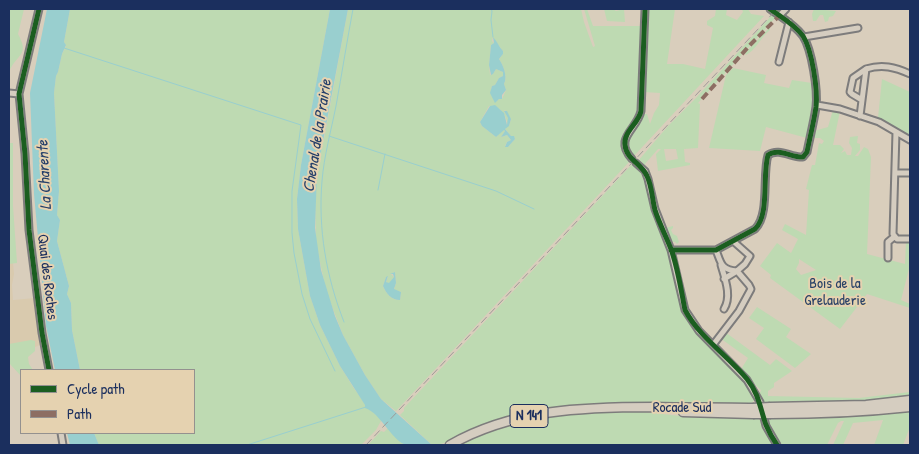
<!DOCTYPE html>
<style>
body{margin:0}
#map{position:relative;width:919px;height:454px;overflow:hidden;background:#d9cebc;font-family:"Patrick Hand",sans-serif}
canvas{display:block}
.frame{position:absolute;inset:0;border:10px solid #1b2f5e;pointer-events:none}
.legend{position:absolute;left:20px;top:369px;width:175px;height:65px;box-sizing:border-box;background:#e5d2b0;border:1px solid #94918f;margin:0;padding:6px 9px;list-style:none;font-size:15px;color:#1b2f5e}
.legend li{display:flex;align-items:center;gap:10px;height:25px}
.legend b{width:25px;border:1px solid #94918f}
</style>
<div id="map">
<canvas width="919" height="454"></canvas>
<div class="frame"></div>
<ul class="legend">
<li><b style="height:6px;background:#1b5e20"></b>Cycle path</li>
<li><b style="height:6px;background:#8d6e63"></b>Path</li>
</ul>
</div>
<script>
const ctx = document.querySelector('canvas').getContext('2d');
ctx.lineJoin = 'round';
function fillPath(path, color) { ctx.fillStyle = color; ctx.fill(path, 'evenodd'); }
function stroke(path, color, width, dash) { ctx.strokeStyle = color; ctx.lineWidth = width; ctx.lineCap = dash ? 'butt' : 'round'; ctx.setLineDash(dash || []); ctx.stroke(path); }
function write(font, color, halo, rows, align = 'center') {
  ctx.font = font + ' "Patrick Hand",sans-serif'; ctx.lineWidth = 4; ctx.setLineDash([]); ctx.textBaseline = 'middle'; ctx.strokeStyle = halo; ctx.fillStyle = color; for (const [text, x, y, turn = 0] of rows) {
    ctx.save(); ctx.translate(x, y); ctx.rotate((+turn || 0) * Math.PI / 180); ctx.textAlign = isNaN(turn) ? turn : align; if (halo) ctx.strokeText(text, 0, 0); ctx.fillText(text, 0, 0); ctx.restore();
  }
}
fillPath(new Path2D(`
 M13,263L14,274L12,285L13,300L35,298L40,345L28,350H9V264Z`), '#d9caae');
fillPath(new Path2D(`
 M9,9H24L18,34C30,56 17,53 9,72Z
 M70,9H330L301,165L297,199L298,229L310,296L320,325L340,366L353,387L368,408L379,417L381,421L376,430L361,445H99L94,433H194V370H80L72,330L71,303L67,294L69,286L57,241L60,220L57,215L59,191L54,93L56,76L58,72L62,54L66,46L64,42Z
 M348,9H581L584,22L593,47L595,46L584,9H587L593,26H640L641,28L640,109C633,130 611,135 627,160L630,161L396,411L381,399L365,375L343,335L326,291L316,242L315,193L318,164L325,134ZM493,37C497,42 499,47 503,51V54L499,59C503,65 508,76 504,84L506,90L502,99H499L495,102C493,95 489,94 492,86L495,85L499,78L503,76V72L496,69L493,74L490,75L489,65L491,45L494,43L492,41ZM489,106C501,105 506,116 508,125V118L504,111L505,110L511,119L509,126H506L505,129L511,136L514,137L515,139L508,147L505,146L507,142L511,140L507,135L501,137L505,131L504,129L496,137L482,126L480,122ZM395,272L396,283L394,290L401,292L400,300C391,300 386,293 383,286L386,277H388L386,282L389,284L394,277L391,274Z
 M604,9H613L616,11L624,9L625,22L607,21Z
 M647,9H675L667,64H683L705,69L713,28L707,25V21L715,16L716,9H727L726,15L737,20L743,12L742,9H748L751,14L764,16L633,157C622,141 636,129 644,114H647L650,124L654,113L659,105L660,93L644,92Z
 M814,9L836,11L833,16L829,17L828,21L825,22L823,15H820L816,21H813L812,14Z
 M773,14L776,17L698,103L700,104L698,148L684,149L685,162L690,163V165L658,171L656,154L661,149H658L645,164L647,169L638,161L668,126L695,99ZM664,149H676L678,159L666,161Z
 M770,27V30C761,37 755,51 746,55L745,53Z
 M733,68L766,75L764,83L789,88L792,80L812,83C817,100 811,121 807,138L766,127L760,151L709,148L726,75Z
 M882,79L910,92V135L878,118Z
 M833,110L840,111L833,145H840L844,149L841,153L845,151L847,155H851L852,148L849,143L850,137L858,136L857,143L860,144V150L855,156H858L864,147L868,149L871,157L867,254L905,264L906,241H910V265L901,300L910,304V308L867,294L840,329L770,278L771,275L760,266L777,243L791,253L798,239L782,230L785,224L806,235L809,190L806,189L812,165H815L819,143L822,144L824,141L820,138H812L814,131L828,127ZM799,259L816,270L801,275L796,269L799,263Z
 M9,143H13V206L17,263L9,264Z
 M634,162C647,174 647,190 652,207C657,224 665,240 670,257C675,275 676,296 684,313C700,346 746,368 756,401H753L752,404C679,404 604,399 532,411C510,415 487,424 467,432C453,438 446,445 432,445L400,415L404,411V408Z
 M673,226V228L671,230L673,234L677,236L679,242L677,244L675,242L669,241L665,228Z
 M757,307L791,329L786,337L811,354L795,368L756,339L764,328L749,318Z
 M725,332L770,365L776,359L792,371L774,383V387L768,391V396L859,398L910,392V396L850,403L765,404L762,402L759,396L761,390L740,371L748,358L720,338Z
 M31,340L35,341V351L28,357L29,364L33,370H21V376L9,363V344Z
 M592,411L643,412L691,417L756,418L760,420L773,445H457C502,422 542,416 592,411Z
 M910,411V427L903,445H874L883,420L853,423L843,445H833L844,421H841L838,423L827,445H779L767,422L769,418L874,415Z
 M388,428L405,445H368L381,431L384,432Z`), '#bedab2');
fillPath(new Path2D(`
 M47,9H70L64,42L66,45L62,54L58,72L56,76L54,93L59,191L57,215L60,220L57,241L69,286L67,294L71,303L72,330L80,370H55L46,326L34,194L30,93Z
 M330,9H348L317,173L315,228L321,270L335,316L343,335L365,375L381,399L432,445C424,445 414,447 407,445C393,443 381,413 365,408V405L340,366L320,325L310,296L298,229L297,199L301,165Z
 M493,37C497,41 499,47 503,51V54L499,59C503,65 508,76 504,84L506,90L502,95V99H499L495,103L490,93L492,86L495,85L499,78L503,76V72L496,69L493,74L491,75L489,65L491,45L494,43Z
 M495,105L504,113L507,125L508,118L504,111H507L511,119L509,126L505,129L511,136H514L515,139L508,147H505L507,142L511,140L507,135L501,137L505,131L504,130L496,137L482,126L480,122L490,106Z
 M395,272L396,283L394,289L401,292L400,300C391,300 386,293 383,286L386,277L388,276L386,282L389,283L394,277L393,274H390Z
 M67,433H94L99,445H70Z`), '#99cfcf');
stroke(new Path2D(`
 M491,9L492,11L491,20L493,37
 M64,48L301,125L292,191V233L294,253L302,294L310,319L335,371
 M329,136L496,191L534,209
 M378,190L385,154
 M344,322C326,276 318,229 322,181C324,156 331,131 336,106C342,73 347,41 353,9
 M247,445L366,407`), '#99cfcf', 1);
const minor = new Path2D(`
 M39,9L19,94L25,154L29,230L42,333L49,370
 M780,15L786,9
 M804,37L858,28
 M779,62L789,22
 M9,93L19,94
 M862,100L852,94L850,92L853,78L866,69
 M817,105L840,109L879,122L910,140
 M860,116L866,69C882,64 895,67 910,74
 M896,132L893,234L897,239H910
 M632,159C613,138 637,130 641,111L645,9
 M636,163L645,171L648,179L655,209L671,250L685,310L699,331L747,380L760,402L766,426L777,445
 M895,173H910
 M671,250H716L755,229C770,215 762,175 768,155C778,148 789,156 800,157H803L807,152C810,137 814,121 816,107C818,90 812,50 803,36C794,24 781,17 770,9
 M716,250C721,263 721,270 737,271L745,264L750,256L733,241
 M888,258V242L894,237
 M721,265C725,279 732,296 724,309
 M713,345L739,311L751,289L749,285L737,271L724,279
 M61,433L63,445`);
const highway = new Path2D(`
 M770,407L866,405L910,400
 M683,412L753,414
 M771,414C818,414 864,412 910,407
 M450,445C513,409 584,407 654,407C687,408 720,407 753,408`);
stroke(minor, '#7d7c7c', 9);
stroke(highway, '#7d7c7c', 11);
stroke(minor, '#d5cdc0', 5);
stroke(highway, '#d5cdc0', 8);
stroke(new Path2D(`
 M366,445L777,9`), '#9d9a97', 1, [8, 4]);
const highwayBridge = new Path2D(`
 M753,408L770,407
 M753,414H771`);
stroke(highwayBridge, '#7d7c7c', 11, []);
stroke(highwayBridge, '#d5cdc0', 8);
stroke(new Path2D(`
 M702,99L750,45L780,15`), '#8d6e63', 4, [8, 4]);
stroke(new Path2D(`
 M39,9L19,94L25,154L29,230L42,333L49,370
 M645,9L641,111C639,123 623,132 625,145C626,159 642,164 647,176C652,186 652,199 655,210C659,223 666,236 671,249C678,268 681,290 685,310C700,338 727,355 747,379C759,394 760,408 766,425C769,432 773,439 777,445
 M671,250H716L755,229C770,215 762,175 768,155C778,148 789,156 800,157H803L807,152C810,137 814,121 816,107C818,90 812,50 803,36C794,24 781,17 770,9`), '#1b5e20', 5);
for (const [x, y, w] of [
 [529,416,38]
]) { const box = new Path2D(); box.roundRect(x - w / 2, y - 11.5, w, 23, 4); ctx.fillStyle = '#e5d2b0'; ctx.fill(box); stroke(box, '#1b2f5e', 1); }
write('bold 14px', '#1b2f5e', null, [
 ["N 141",529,416]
]);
write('15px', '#1b2f5e', '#e5d2b0', [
 ["Quai des Roches",47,277,83],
 ["Rocade Sud",682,408]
]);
write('15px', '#294166', '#e5d2b0', [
 ["Bois de la",835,284],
 ["Grelauderie",835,301]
]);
write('italic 16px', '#253f6a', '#e5d2b0', [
 ["Chenal de la Prairie",318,136,-81],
 ["La Charente",45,175,-93]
]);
</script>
